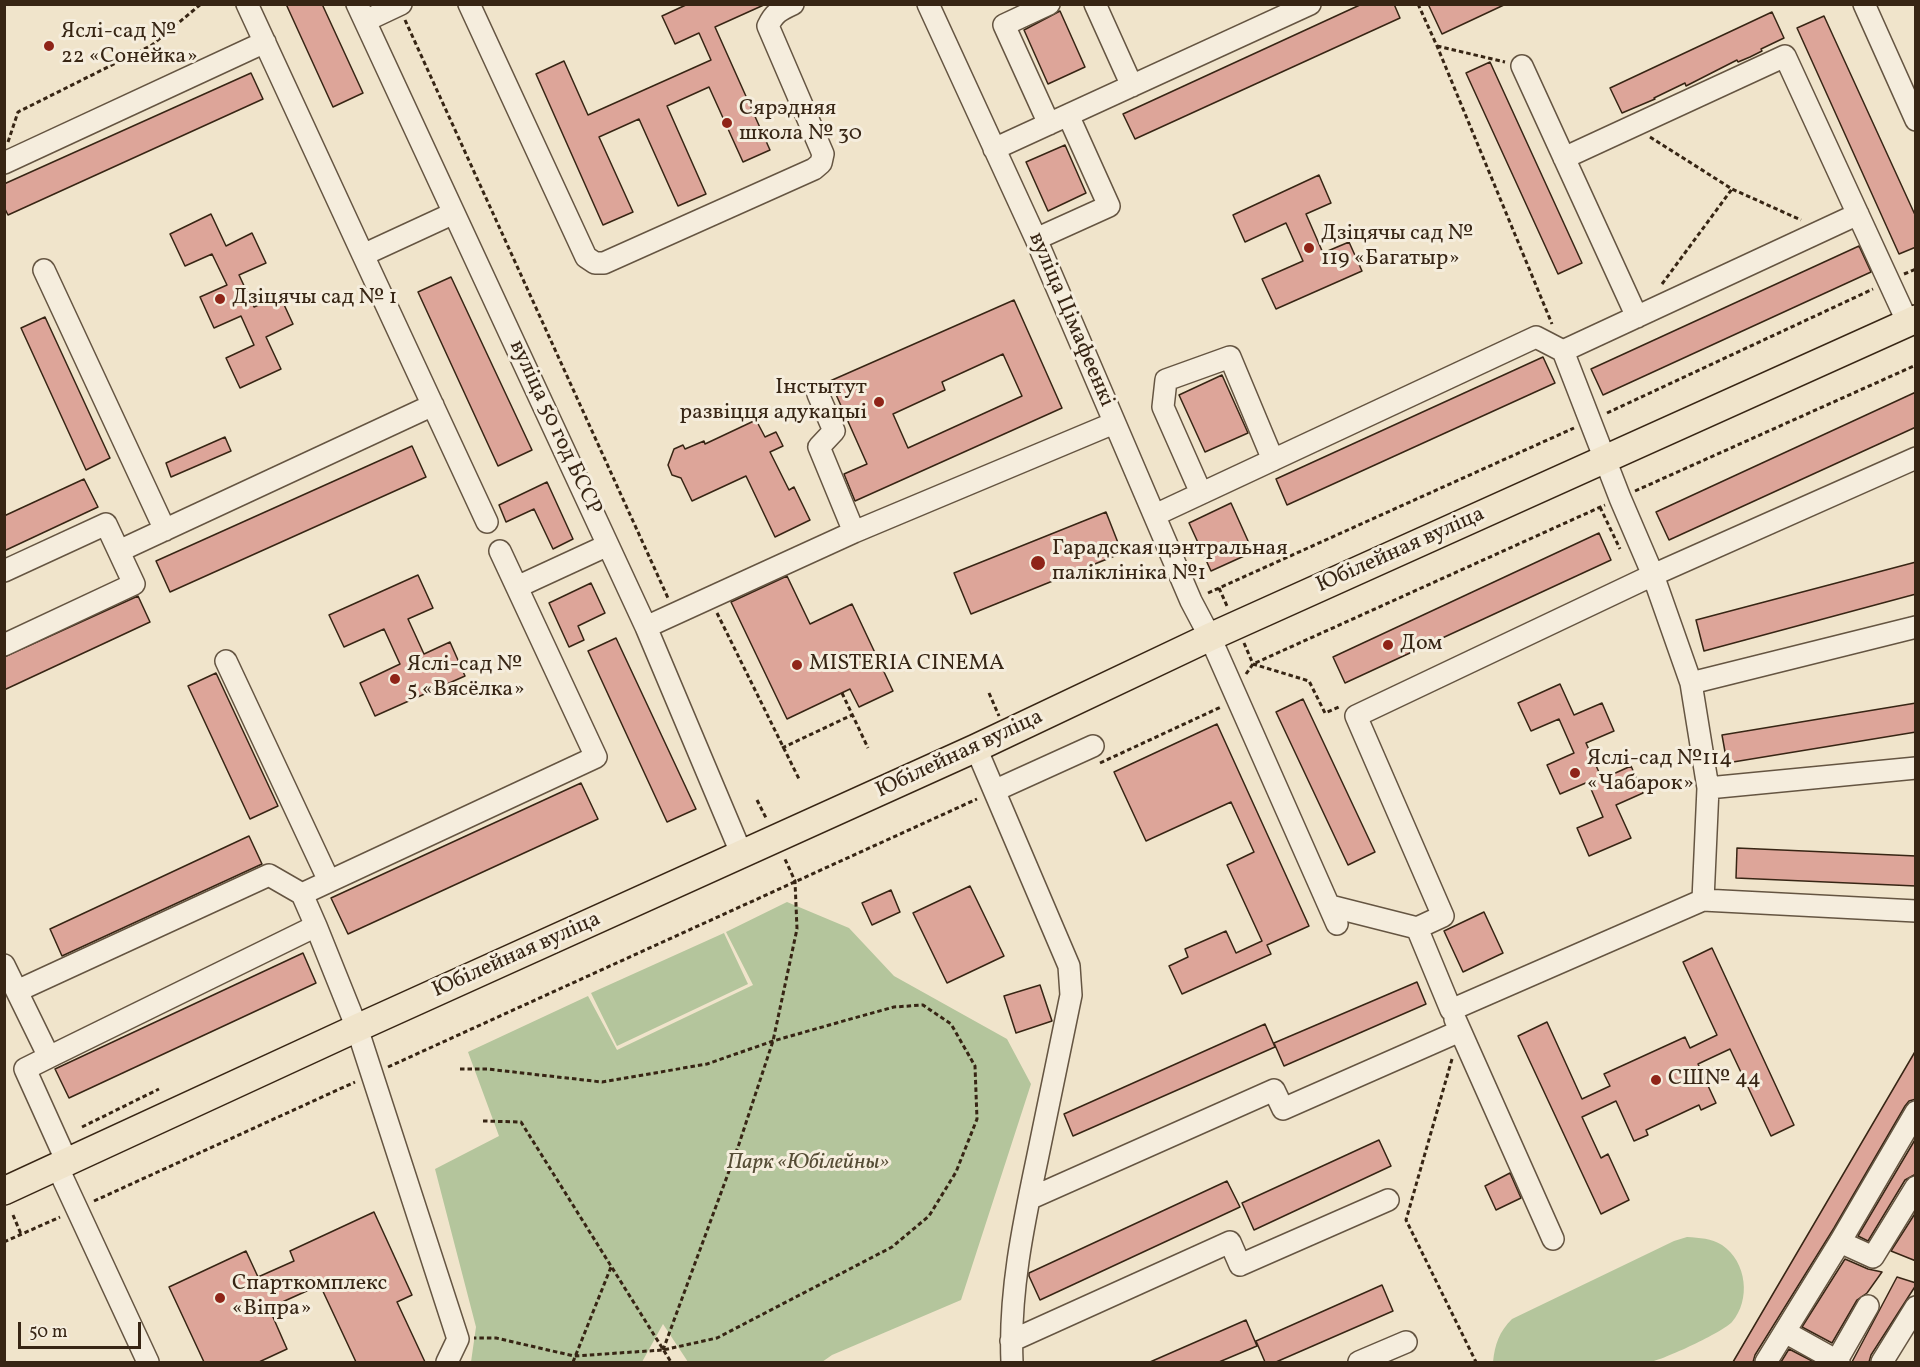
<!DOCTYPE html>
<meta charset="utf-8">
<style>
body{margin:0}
#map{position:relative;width:1920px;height:1367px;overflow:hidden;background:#f0e4cb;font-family:Vollkorn,serif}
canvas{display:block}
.frame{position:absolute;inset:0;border:6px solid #372514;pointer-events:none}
.scale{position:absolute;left:18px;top:1322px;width:123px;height:27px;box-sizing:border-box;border:3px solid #372514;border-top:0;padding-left:8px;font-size:18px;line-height:21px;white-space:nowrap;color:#372514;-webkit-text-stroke:4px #f5eddd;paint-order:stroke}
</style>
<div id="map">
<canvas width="1920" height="1367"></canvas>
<div class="frame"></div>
<div class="scale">50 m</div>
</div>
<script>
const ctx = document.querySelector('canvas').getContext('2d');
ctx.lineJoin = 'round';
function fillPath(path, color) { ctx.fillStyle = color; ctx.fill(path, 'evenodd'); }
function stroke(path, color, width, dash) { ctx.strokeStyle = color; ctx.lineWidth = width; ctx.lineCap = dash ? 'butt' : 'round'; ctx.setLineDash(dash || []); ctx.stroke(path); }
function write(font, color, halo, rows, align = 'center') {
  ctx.font = font + ' Vollkorn,serif'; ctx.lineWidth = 6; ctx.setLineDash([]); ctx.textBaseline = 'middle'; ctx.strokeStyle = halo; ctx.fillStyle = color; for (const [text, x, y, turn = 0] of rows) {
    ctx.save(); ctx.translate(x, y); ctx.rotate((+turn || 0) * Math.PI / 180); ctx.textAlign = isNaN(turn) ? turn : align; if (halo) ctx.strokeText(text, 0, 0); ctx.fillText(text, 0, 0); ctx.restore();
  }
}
fillPath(new Path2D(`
 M787,902L849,928L894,976L1007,1039L1031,1084L961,1300L832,1355L822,1362H688L663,1324L642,1362H471L476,1327L435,1169L499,1136L468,1052L588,996L617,1050L753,985L726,932Z
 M724,933L748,984L617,1046L591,993Z
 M1687,1237C1700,1238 1711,1238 1722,1245C1747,1262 1751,1300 1732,1322C1723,1332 1663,1360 1650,1362C1635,1365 1618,1362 1603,1362C1567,1362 1530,1363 1493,1362C1495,1344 1499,1332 1512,1319L1674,1241Z`), '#b4c59c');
const building = new Path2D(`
 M286,4H322L363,93L333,107Z
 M688,4H766L715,27L770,150L743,162L709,87L667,106L706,194L678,206L639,119L599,137L633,212L603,225L536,74L564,61L588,115L711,60L699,33L675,44L662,16Z
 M1362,4H1394L1400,18L1135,139L1123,114Z
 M1428,4H1506L1442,34Z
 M1060,11L1085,67L1048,84L1024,30Z
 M1772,12L1784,38L1761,49L1762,51L1750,57L1738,62L1737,60L1686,86L1685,83L1654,98L1655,99L1622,113L1610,88Z
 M1824,16L1916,217V247L1899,254L1797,28Z
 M1490,62L1582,263L1558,274L1466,73Z
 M251,73L263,99L8,215L4,207V184Z
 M1065,145L1086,193L1048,211L1026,162Z
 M1319,175L1331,203L1306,214L1323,253L1349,242L1362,271L1276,309L1262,279L1303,261L1286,223L1245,242L1233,215Z
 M211,214L226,246L252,233L266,263L239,275L254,307L280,296L293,324L266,337L281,369L240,388L226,358L254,345L241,316L214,328L200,297L227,285L212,254L185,266L170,234Z
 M1859,246L1871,272L1603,395L1591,369Z
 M451,277L532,450L498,466L418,292Z
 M1014,300L1062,408L855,501L844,474L867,464L830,381ZM1003,354L1022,396L908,448L893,414L945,390L942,382Z
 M45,317L110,458L86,470L21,328Z
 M1543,357L1555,383L1287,505L1276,479Z
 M1222,375L1248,433L1205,452L1179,395Z
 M1916,392V427L1669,540L1656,512Z
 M756,420L765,437L776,432L783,446L770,452L789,490L794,487L810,520L775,537L746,476L692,501L681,478L672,475L668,465L674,449L683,445L685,449L704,441L705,444Z
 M225,437L231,451L171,477L166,463Z
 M412,446L426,477L170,592L156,561Z
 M84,479L98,507L4,551V516Z
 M547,482L573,539L553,549L534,509L506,522L499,505Z
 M1231,503L1253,552L1211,571L1189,523Z
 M1106,512L1122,553L971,614L954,573Z
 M1599,533L1611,560L1345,683L1333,657Z
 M1916,562V594L1704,651L1696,620Z
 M418,575L433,608L408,619L424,654L450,642L465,676L375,716L360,683L400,664L384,629L344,647L329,615Z
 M787,576L810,624L852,604L893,691L859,707L850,689L787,719L731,602Z
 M591,583L605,613L578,626L584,640L569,647L549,603Z
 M138,596L150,622L4,690V657Z
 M616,638L696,809L667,822L588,651Z
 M216,673L278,806L250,819L188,686Z
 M1560,684L1574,715L1602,703L1614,731L1586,743L1602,779L1631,766L1643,793L1616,805L1631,838L1589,856L1577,828L1603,817L1588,782L1560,794L1547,765L1574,753L1559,719L1531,731L1518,703Z
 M1303,699L1375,852L1348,865L1276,712Z
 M1916,703V732L1727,763L1722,735Z
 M1217,724L1309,926L1267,945L1271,954L1182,994L1169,966L1188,957L1185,949L1226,931L1236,953L1262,941L1227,865L1254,852L1231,802L1146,841L1114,772Z
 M581,783L598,819L348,934L331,898Z
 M249,836L262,864L62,956L50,929Z
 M1737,848L1916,856V886L1736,878Z
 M970,886L1004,956L947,983L913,913Z
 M891,890L900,912L872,925L862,903Z
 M1484,912L1503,953L1463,972L1444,931Z
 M1712,948L1794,1125L1771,1136L1730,1049L1698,1064L1716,1103L1701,1110L1699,1105L1646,1130L1648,1135L1634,1141L1616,1101L1582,1117L1601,1158L1608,1154L1629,1200L1601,1214L1518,1036L1547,1022L1582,1099L1610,1086L1604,1074L1685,1037L1690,1048L1717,1035L1683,962Z
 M303,953L316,983L69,1098L55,1069Z
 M1417,982L1426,1004L1284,1066L1274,1043Z
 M1040,985L1052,1021L1016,1033L1004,996Z
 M1265,1024L1275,1047L1073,1136L1064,1114Z
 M1916,1050V1099L1909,1101L1905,1106L1834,1228L1755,1355L1753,1362H1733Z
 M1916,1138V1174L1905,1180L1868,1241L1858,1236Z
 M1379,1140L1391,1166L1254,1230L1242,1203Z
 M1510,1173L1521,1198L1496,1210L1485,1186Z
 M1227,1181L1240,1207L1040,1300L1029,1276V1273Z
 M374,1212L412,1295L397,1302L425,1362H356L320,1285L269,1308L287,1349L259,1362H204L169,1287L246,1251L258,1277L294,1261L290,1251Z
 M1916,1212V1261L1891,1251Z
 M1845,1259L1868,1269L1882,1272L1867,1293L1857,1300L1832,1343L1802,1327Z
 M1897,1277L1916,1283V1285L1871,1355L1869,1362H1852Z
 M1382,1285L1393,1311L1276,1362H1265L1256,1341Z
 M1246,1320L1257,1346L1219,1362H1150Z
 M1789,1349L1814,1362H1781Z`);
fillPath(building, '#dda599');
stroke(building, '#372514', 1.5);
const minor = new Path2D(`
 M247,4L363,255
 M357,4L646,627L742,855
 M469,4L586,257L595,263H604L814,169L821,163L823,154L768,26C774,13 780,10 793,4
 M928,4L1036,239L1191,601L1210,637L1337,924
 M1095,4L1132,86
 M1864,4L1916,120
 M365,21L401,4
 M1522,66L1637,317
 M1049,124L1004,25L1049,4
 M994,149L1310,4
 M1564,158L1785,56L1908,323
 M4,163L265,42
 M454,213L363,255L487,522
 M1036,239L1109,206L1068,115
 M44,270L165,530
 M1563,351L1858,214
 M818,394L834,431L819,447L854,532
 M1201,493L1163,407L1166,380L1230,357L1273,460
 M1155,515L1536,337L1563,351L1620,498L1653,575L1691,683L1708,788L1703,900
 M119,551L433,405
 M4,571L106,524L134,584L4,645
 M517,587L608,545
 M646,627L854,532L1114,423
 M226,661L329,881
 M1691,683L1916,627
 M976,748L1069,966L1071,995C1060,1050 1048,1105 1037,1160C1023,1226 1009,1294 1012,1362
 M1708,788L1916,768
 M996,790L1093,746
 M302,894L596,757L500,551
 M1330,906L1417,928L1451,1010L1703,900L1916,911
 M1417,928L1443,916L1356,716L1653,575L1916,458
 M4,965L49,1057L25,1069L67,1162
 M17,991L269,875L302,894L316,926L357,1028L458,1339L447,1362
 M1455,1019L1553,1239
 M49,1057L316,926
 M57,1166L148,1362
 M1029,1199L1274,1090L1283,1109L1460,1031
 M1840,1242L1873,1257L1916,1187
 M1785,1332L1839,1362
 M1011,1341L1230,1242L1240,1265L1388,1200
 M1359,1362L1406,1342
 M1766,1362L1840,1242L1916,1112
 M1836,1362L1868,1306
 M1882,1362L1916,1307`);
const major = new Path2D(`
 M4,1191L357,1028L976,748L1210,637L1916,319`);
stroke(minor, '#655542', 24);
stroke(major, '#372514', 30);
stroke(new Path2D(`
 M1418,4L1437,46L1552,324
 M405,20L668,598
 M1437,46L1505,62
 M1650,137L1732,189L1801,220
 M8,142L18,112L152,45L201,4
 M1904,274L1916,269
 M1662,284L1732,189
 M1607,413L1873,289
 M1635,491L1916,365
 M1600,507L1620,549
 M1219,588L1227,606
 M1208,593L1574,428
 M717,613L800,781
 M1244,643L1253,664L1309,681L1325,713L1341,706
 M1246,674L1253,664L1605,505
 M842,693L868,748
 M989,693L999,716
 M782,748L852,715
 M1100,763L1221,707
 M757,800L767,820
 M1452,1059L1406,1220L1476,1362
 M388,1067L977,799
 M460,1069H487L602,1082L707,1064L773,1041L847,1020L894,1007L923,1005L951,1024L975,1066L977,1119L956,1172L929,1216L892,1247L717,1338L663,1350L574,1356L496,1338H474
 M483,1121L521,1122L671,1362
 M82,1127L159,1089
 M94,1201L355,1082
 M13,1215L21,1234
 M4,1242L60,1217
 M663,1350L739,1144L773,1041L797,929L795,881L784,857
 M573,1362L611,1267`), '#372514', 3, [4.5, 3]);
stroke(minor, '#f5eddd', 21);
stroke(major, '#f0e4cb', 27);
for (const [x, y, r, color] of [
 [49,46,6,"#8f2418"],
 [727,123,6,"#8f2418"],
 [1309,248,6,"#8f2418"],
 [220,299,6,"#8f2418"],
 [879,402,6,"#8f2418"],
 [1038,563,8,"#8f2418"],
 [1388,645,6,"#8f2418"],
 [797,665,6,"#8f2418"],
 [395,679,6,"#8f2418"],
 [1575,773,6,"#8f2418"],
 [1656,1080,6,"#8f2418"],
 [220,1298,6,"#8f2418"]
]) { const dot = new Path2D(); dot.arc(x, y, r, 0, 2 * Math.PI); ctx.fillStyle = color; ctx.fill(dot); stroke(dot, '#f5eddd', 2); }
write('22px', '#372514', '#f5eddd', [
 ["Яслі-сад №",61,33],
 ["22 «Сонейка»",61,58],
 ["Сярэдняя",739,110],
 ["школа № 30",739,135],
 ["Дзіцячы сад №",1321,235],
 ["119 «Багатыр»",1321,260],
 ["Дзіцячы сад № 1",232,299],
 ["Інстытут",867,389,"right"],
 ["развіцця адукацыі",867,414,"right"],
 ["Гарадская цэнтральная",1052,550],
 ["паліклініка №1",1052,575],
 ["Дом",1400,645],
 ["MISTERIA CINEMA",809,665],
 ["Яслі-сад №",407,666],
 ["5 «Вясёлка»",407,691],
 ["Яслі-сад №114",1587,760],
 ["«Чабарок»",1587,785],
 ["СШ№ 44",1668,1080],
 ["Спарткомплекс",232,1285],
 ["«Віпра»",232,1310]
], 'left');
write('22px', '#372514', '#f5eddd', [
 ["вуліца Цімафеенкі",1070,320,67],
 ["вуліца 50 год БССР",554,428,65],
 ["Юбілейная вуліца",1401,551,-24],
 ["Юбілейная вуліца",960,755,-25],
 ["Юбілейная вуліца",517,956,-24]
]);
write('italic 22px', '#564d36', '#f5eddd', [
 ["Парк «Юбілейны»",808,1164]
]);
</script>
